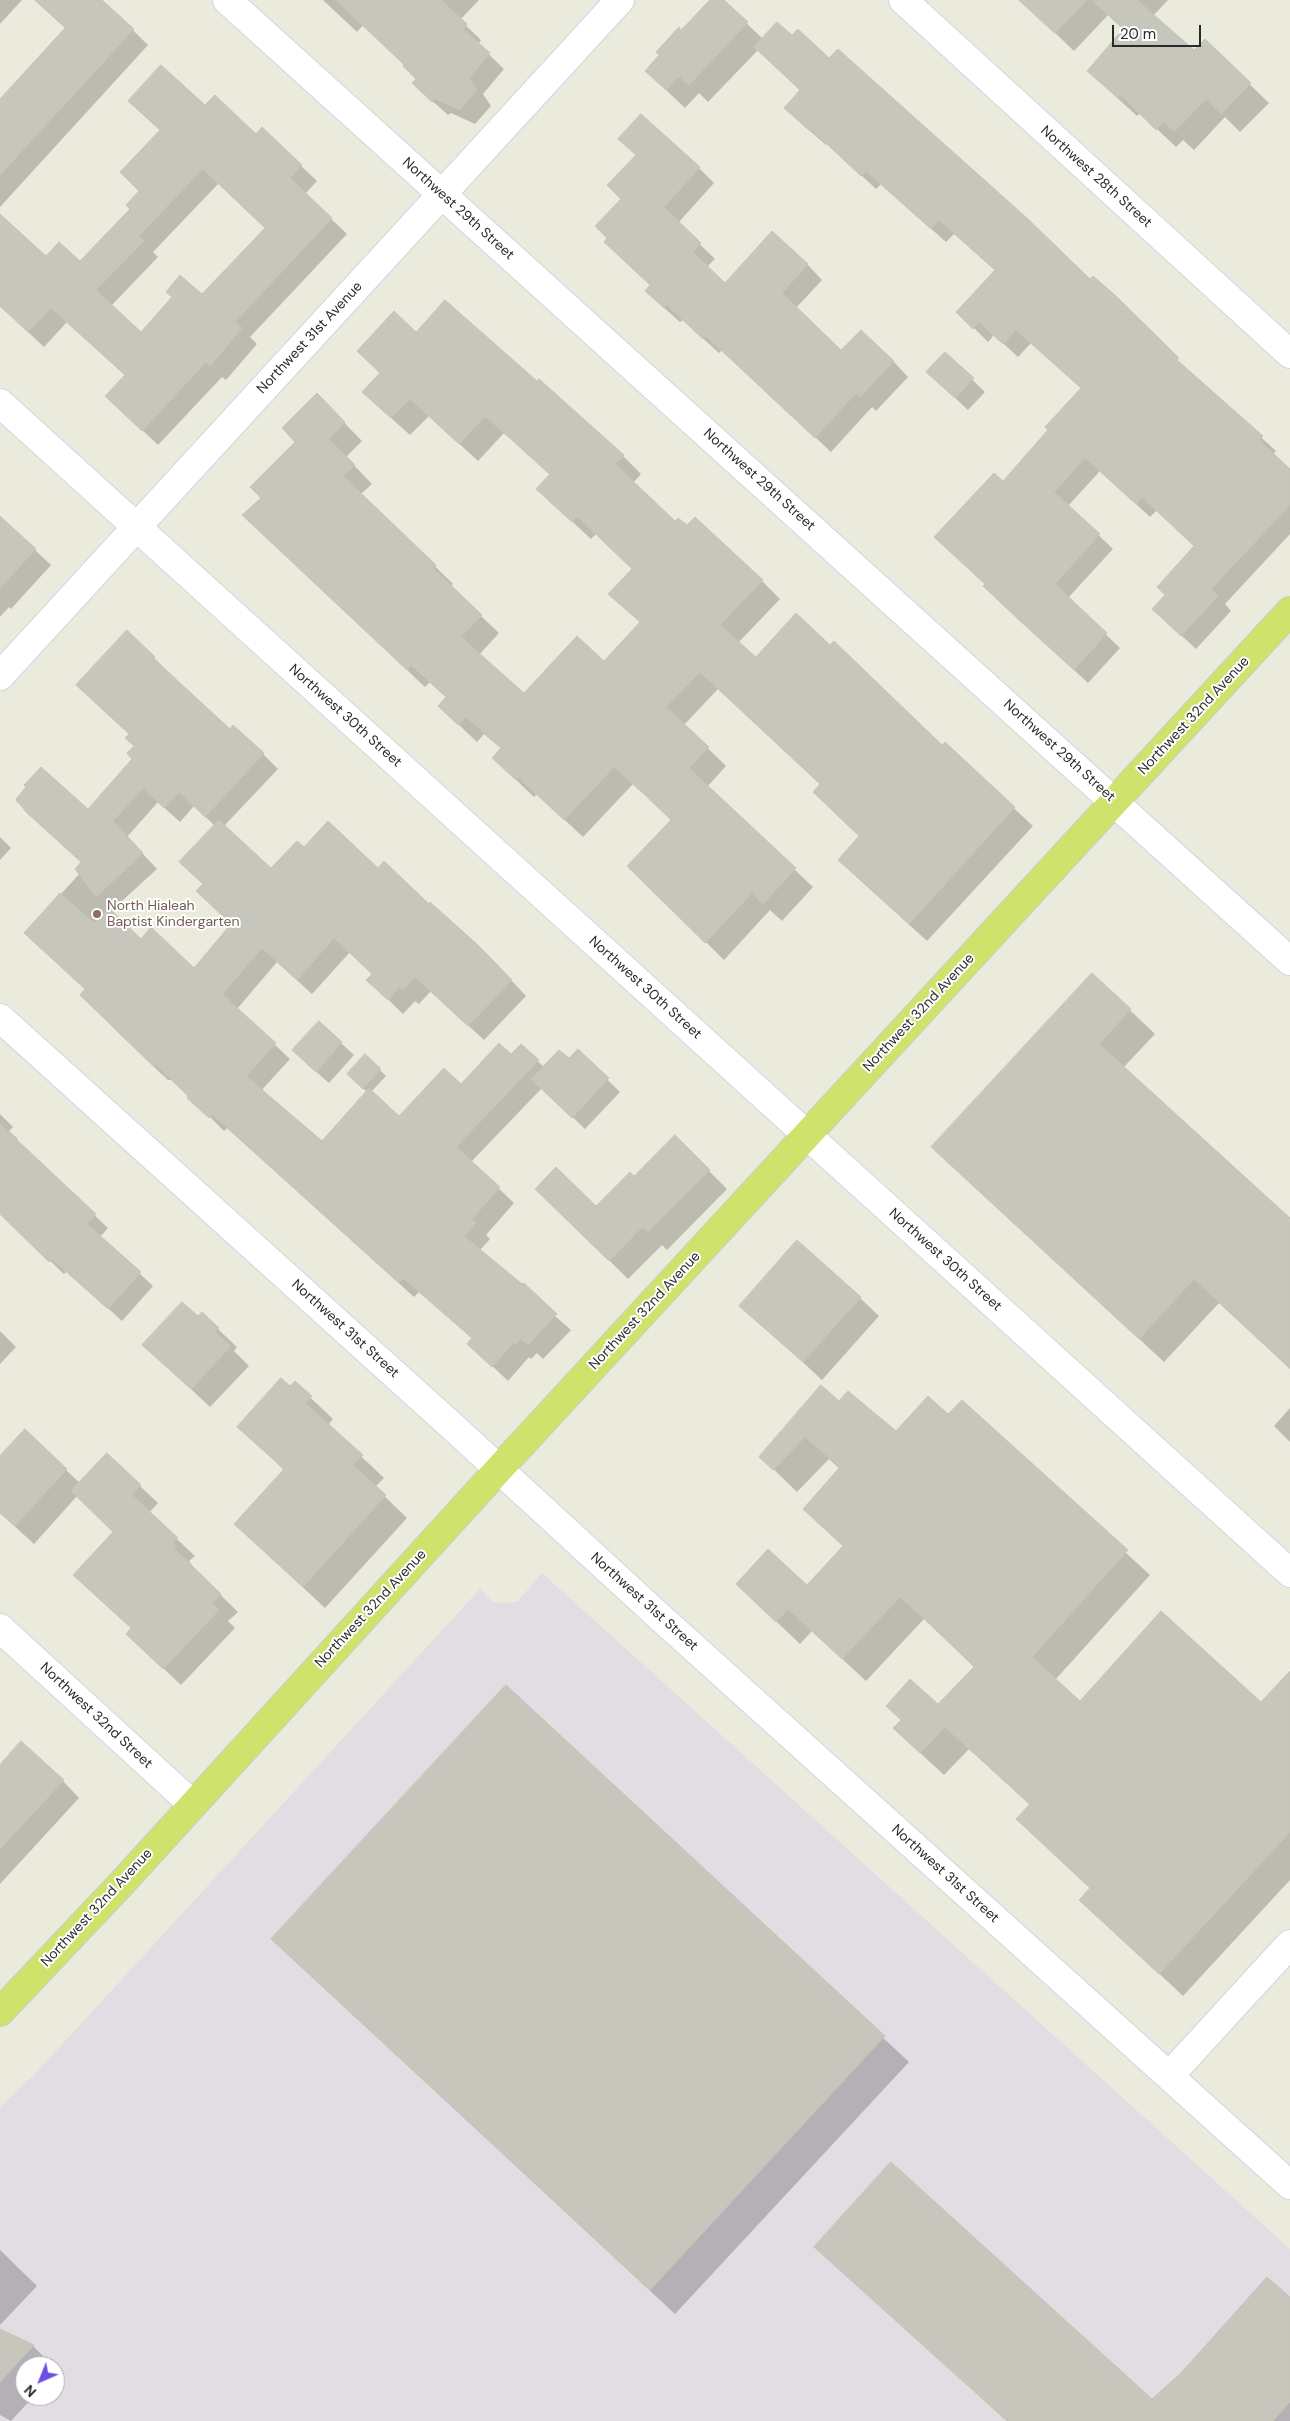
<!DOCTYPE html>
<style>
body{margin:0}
#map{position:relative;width:1290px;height:2421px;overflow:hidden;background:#eaeadd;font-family:"DM Sans",sans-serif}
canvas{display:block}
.north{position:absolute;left:15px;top:2356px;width:50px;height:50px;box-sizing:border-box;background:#fff;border:1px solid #aaa;border-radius:50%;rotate:224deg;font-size:14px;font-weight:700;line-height:20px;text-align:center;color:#2a2a2a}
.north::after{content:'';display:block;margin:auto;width:18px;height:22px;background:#6d4ee7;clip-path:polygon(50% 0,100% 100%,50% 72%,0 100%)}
.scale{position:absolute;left:1112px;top:25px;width:89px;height:22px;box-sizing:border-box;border:2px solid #2a2a2a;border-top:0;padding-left:6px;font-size:15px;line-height:18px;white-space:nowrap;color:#2a2a2a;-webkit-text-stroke:4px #fff;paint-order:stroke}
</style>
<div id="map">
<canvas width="1290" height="2421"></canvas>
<div class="north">N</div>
<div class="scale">20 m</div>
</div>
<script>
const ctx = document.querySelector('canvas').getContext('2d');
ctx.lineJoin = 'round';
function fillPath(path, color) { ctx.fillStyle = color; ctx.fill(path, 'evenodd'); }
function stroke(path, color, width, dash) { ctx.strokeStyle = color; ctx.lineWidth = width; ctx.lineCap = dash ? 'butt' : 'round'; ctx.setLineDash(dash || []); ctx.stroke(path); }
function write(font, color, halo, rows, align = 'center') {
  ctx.font = font + ' "DM Sans",sans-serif'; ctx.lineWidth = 4; ctx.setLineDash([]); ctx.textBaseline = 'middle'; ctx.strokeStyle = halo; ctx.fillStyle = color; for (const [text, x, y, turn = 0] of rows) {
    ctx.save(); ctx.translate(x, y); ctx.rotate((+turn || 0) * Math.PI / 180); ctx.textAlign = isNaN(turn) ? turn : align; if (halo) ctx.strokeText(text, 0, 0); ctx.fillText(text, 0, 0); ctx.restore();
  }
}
fillPath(new Path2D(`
 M542,1573L1290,2249V2421H0V2107L35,2074L480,1589L494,1603L517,1602ZM25,2366H55V2396H25Z`), '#e1dde3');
fillPath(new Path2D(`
 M0,0H22L0,24Z
 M36,0H102L148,45L0,207V101L67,28Z
 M323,0H479L460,20L481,40L478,44L504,69L483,94L491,106L475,124L451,113L448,115L429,98L418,79L405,65L363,25L357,32Z
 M711,0H722L763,39L792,37L830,59L1090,281L1115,297L1191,374L1276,451L1273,454L1290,470V534L1225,604L1231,611L1196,649L1168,623L1167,595L1195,546L1157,510L1150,517L1100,471L1068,506L1113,549L1068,598L1120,648L1088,683L999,600L986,585L935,537L1003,483L1082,389L1031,343L1018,357L994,335L988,342L972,326L995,270L954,234L946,242L881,184L876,189L827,143L826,145L800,122L801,91L758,50L708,102L699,93L685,108L646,71Z
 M1021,0H1168L1153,16L1194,52L1205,41L1269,103L1240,132L1225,117L1194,150L1183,140L1176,147L1140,113L1137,116L1088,71L1124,30L1108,15L1074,51Z
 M205,106L256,135L262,129L317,181L305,194L347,234L250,337L257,344L226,380L222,377L158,445L122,411L126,376L67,322L44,347L0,306V216L46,258L80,262L132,209L141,191ZM219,183L266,228L202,296L141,333L111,306L158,257L153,252Z
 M699,168L714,183L678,223L715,259L707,267L725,285L807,264L822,280L796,308L841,352L893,361L908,377L876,411L872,407L831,452L722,350L719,353L683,320L680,322L662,306L651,285L605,242Z
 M416,333L623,456L641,474L633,483L675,523L762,581L780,599L738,643L756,659L942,747L945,744L1033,826L927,941L858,878L860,837L821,785L718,689L684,725L726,766L707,787L813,887L782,921L770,910L724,960L629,866L673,821L664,812L633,784L583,837L537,794L534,797L493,758L502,749L484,734L477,742L458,724L447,698L430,682L425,687L262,533L263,498L297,442L317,395L362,441L346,457L372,484L361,494L453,584L450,587L499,633L479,655L524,694L604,662L641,623L610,594L633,569L596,534L591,539L537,489L550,475L504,433L478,461L429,416L410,435L382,410Z
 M945,353L985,392L968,410L940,384Z
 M0,517L51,565L11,609L9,607L0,617Z
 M154,658L230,731L263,754L278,769L224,826L271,870L304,848L378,869L429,905L494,962L526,996L484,1040L431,991L419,1004L415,1001L403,1014L368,980L374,974L350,952L312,994L277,962L237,1009L290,1059L261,1091L322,1143L367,1092L348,1074L365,1056L386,1076L371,1092L399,1118L462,1086L511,1056L521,1045L544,1067L569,1060L578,1051L620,1092L585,1129L542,1088L471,1162L514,1203L486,1235L490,1239L480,1250L571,1330L543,1359L537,1353L531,1359L529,1357L508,1381L484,1358L473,1339L419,1292L414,1297L227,1128L224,1131L173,1080H168L152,1065L86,990L26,933L80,873L82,863L16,801L28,787L88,811L134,759L135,746L131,734L92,699ZM158,802L180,822L194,806L215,826L204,884L232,924L194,970L141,941L111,911L157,869L127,837Z
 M0,837L11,848L0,860Z
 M1092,974L1155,1034L1123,1068L1290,1220V1369L1219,1303L1164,1362L933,1147Z
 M319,1023L354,1055L329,1083L306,1063Z
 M0,1114L13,1127L9,1131L18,1139L16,1141L108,1228L100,1237L153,1286L122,1321L67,1271L64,1274L0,1213Z
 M675,1137L727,1189L667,1250L662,1245L628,1279L537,1189L596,1208L634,1177Z
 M860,1298L879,1316L822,1380L741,1305Z
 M202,1314L237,1347L234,1351L249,1366L210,1407L144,1345L198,1318Z
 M0,1331L16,1347L0,1364Z
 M295,1383L333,1419L328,1425L384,1478L375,1487L407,1518L325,1608L235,1524L284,1470L239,1427Z
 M962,1402L1150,1575L1055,1680L1080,1703L1262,1704L1290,1683V1880L1183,1996L1081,1900L1091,1889L1017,1819L1030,1805L969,1749L944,1775L918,1751L938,1706L975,1668L924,1619L866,1681L812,1631L800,1644L737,1584L807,1587L844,1547L804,1509L840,1469L829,1459L797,1492L761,1457L839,1403L896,1433L948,1416Z
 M1290,1408V1442L1274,1426Z
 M107,1455L158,1503L149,1513L195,1556L189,1561L192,1565L191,1566L238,1612L228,1621L235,1628L181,1685L145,1651L132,1629L115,1532L77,1496L34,1544L0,1513V1457L66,1470L80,1483Z
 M506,1687L909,2062L675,2314L272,1939Z
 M0,1767L63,1781L79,1798L0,1884Z
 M0,2250L37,2286L0,2325Z
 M1290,2298V2421H1007L1152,2400Z
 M0,2331L33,2346L53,2366H25V2396H34L11,2421L0,2415Z`), '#0003');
const building = new Path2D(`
 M35,0H102L134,29L0,175V99L65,28Z
 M336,0H441L467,24L463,29L490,53L469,78L477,90L460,110L435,99L432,102L412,83L416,79L403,66L404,65Z
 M710,0H724L748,22L689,85L679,76L666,90L645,71L659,55L656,52L679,27L681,30Z
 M1019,0H1087L1055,33Z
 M1092,0H1137L1194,50L1205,39L1251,83L1221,114L1206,99L1174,132L1164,122L1156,130L1121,95L1118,98L1087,71L1123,29Z
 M777,22L792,35L798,29L829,58L838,49L1028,219L1090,279L1093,276L1116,296L1179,358L1177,360L1263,436L1259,440L1290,469V505L1211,589L1218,596L1181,636L1152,609L1165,595L1157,587L1194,546L1142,497L1136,504L1085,458L1054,492L1100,534L1055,584L1107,633L1074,670L1019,620L983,586L985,584L934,537L994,473L1003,481L1048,430L1045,427L1081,388L1016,330L1003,344L979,322L973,329L956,312L995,270L939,220L931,229L866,171L861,176L812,130L811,132L784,108L800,90L754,47Z
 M161,65L205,105L215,95L256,134L262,127L302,165L290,178L332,218L235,322L242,328L210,366L206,362L142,431L105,396L125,375L51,308L28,332L0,306V214L46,256L59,242L80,261L130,209L126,205L139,191L120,172L160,130L128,101ZM203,169L265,228L202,294L180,275L166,292L172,297L141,332L96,290L144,241L139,236Z
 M641,114L700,167L664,207L701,243L693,252L725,283L772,231L808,264L782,293L841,350L861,330L894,361L860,397L856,393L815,438L706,336L703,339L667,305L664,308L654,299L645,291L650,285L604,242L607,238L595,226L621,199L607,185L636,155L618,139Z
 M445,300L537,381L539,379L624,455L615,464L675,521L678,518L687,525L695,517L763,580L720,625L756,657L796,613L830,645L834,641L942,745L945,742L1015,807L909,924L838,860L859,836L813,792L820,784L700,672L666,707L709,747L689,768L796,868L763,904L752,893L705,943L627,866L671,820L645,795L614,767L564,820L518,777L516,780L492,758L501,748L466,717L458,725L438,706L446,697L411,665L407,670L242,515L261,498L250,487L295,442L282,428L317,393L345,422L329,439L355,465L343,476L436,565L433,568L482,615L461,637L524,693L577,636L604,661L640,622L608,594L632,569L577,516L572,522L536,489L550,474L485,416L459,444L410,399L391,418L362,392L380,373L357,351L394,311L416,332Z
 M945,352L974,378L955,398L926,372Z
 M0,516L36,549L0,588Z
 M127,630L155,657L154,659L230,729L233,725L264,753L205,817L179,792L164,808L143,788L113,821L143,853L96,897L75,869L81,862L26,812L16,799L26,787L24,785L41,767L88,809L132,759L127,753L134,746L125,738L129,734L76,685Z
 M219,820L271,868L297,841L304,847L328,821L378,868L384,861L429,904L430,902L479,946L512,980L468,1026L415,977L403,990L399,987L388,1000L366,980L372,974L334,938L297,980L262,948L222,994L276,1043L246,1076L322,1141L369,1088L399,1116L444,1068L461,1084L499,1043L511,1054L521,1044L539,1060L456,1147L500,1187L472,1219L476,1223L464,1236L522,1284L524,1283L557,1314L528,1345L521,1339L515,1345L513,1343L492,1367L467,1344L472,1338L403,1278L399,1283L212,1114L209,1118L187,1098L188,1096L156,1065H152L80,995L85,989L24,933L60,893L94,923L109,908L141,939L151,927L194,968L231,924L196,891L203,884L179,862Z
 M1092,973L1131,1009L1099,1044L1290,1218V1368L1194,1279L1139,1339L931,1147Z
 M319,1021L342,1042L316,1072L292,1050Z
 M578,1049L609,1078L572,1118L531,1079L559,1050L569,1058Z
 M365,1054L381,1069L363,1089L347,1074Z
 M0,1124L96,1214L87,1224L141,1272L108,1309L52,1259L49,1262L0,1214Z
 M675,1135L710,1170L648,1232L642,1227L609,1261L535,1189L556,1167L596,1206L630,1172L634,1176Z
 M797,1240L861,1297L803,1362L739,1306Z
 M182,1302L198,1316L202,1312L219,1328L215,1332L231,1346L191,1389L142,1345Z
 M281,1378L290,1386L295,1381L312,1396L305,1403L363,1455L353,1465L386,1495L303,1587L234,1524L284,1469L237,1427Z
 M821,1385L839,1401L848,1391L896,1431L928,1396L948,1414L962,1400L1128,1550L1032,1657L1080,1701L1161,1611L1261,1702L1290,1671V1832L1159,1974L1079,1900L1090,1888L1016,1819L1030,1804L945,1727L920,1753L893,1728L901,1720L886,1706L910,1679L938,1704L974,1667L941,1634L900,1597L842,1659L788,1609L776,1622L736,1584L768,1549L807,1585L843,1546L803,1509L840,1467L805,1437L773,1470L759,1457Z
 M25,1429L67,1469L15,1526L0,1513V1456Z
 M107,1453L141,1485L132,1495L178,1538L173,1543L176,1546L174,1548L221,1594L212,1603L219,1610L163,1669L126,1634L131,1628L73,1575L113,1532L71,1491Z
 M506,1685L885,2036L650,2290L271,1939Z
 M21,1741L64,1780L0,1849V1765Z
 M891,2162L1152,2399L1181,2373L1267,2277L1290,2297V2402L1273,2421H1007L814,2247Z
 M0,2329L34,2345L0,2382Z`);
fillPath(building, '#c6c6bd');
stroke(building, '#c5c5b7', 1);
const minor = new Path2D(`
 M227,0L1290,961
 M903,0L1290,354
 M0,403L1290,1573
 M0,676L620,0
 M0,1018L454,1428L662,1619L1290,2185
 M0,1628L192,1804
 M1169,2076L1290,1944`);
const major = new Path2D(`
 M0,2012L122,1883L499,1469L1290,611`);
stroke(minor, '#d6d3e1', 30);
stroke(major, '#ccc', 30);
stroke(minor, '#fff', 28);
stroke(major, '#cfe26b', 28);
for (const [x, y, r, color] of [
 [97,914,5,"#8d6e63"]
]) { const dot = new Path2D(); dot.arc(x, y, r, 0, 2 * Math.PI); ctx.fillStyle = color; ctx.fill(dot); stroke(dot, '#fff', 2); }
write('14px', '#2a2a2a', '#fff', [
 ["Northwest 28th Street",1096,177,42],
 ["Northwest 29th Street",458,209,42],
 ["Northwest 31st Avenue",310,338,-47],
 ["Northwest 29th Street",759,480,42],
 ["Northwest 30th Street",345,716,42],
 ["Northwest 32nd Avenue",1194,716,-47],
 ["Northwest 29th Street",1059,751,42],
 ["Northwest 30th Street",645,988,42],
 ["Northwest 32nd Avenue",919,1013,-47],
 ["Northwest 30th Street",945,1260,42],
 ["Northwest 32nd Avenue",645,1311,-47],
 ["Northwest 31st Street",345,1329,42],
 ["Northwest 31st Street",644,1602,42],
 ["Northwest 32nd Avenue",371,1609,-47],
 ["Northwest 32nd Street",96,1716,43],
 ["Northwest 31st Street",945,1874,42],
 ["Northwest 32nd Avenue",97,1908,-47]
]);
write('14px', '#785e54', '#fff', [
 ["North Hialeah",107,906],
 ["Baptist Kindergarten",107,922]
], 'left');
</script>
